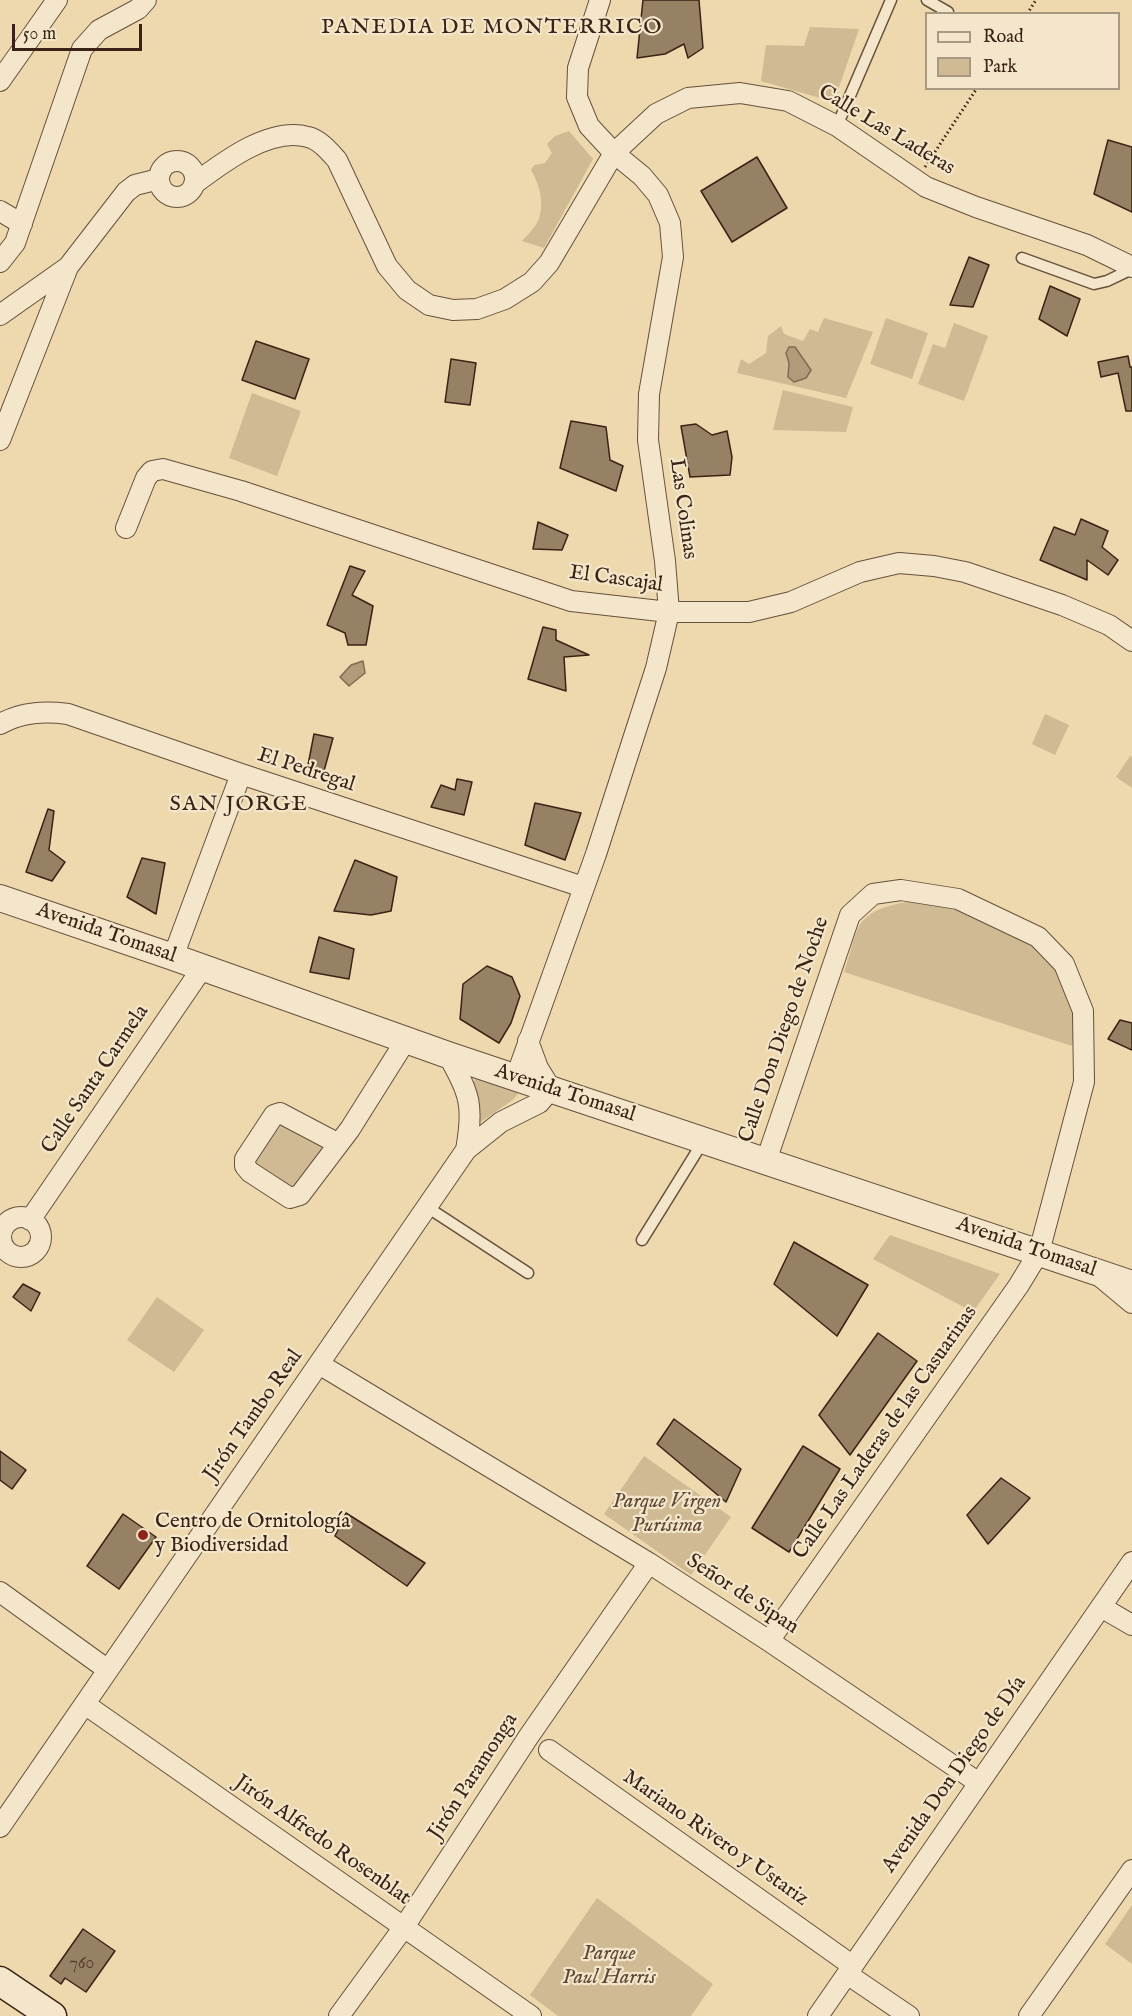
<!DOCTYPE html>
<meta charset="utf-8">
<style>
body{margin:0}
#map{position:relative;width:1132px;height:2016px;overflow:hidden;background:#edd9ad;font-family:"IM FELL English",serif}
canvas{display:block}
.legend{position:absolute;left:925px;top:12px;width:195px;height:78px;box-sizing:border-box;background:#f3e6ca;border:2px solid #a99882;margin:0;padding:8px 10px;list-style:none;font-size:18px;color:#3a2216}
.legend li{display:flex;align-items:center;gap:12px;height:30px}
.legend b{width:30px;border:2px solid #a99882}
.scale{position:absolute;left:12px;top:24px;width:130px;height:27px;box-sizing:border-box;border:3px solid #3a2216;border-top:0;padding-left:8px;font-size:18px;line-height:21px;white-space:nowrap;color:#3a2216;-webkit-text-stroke:4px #f3e6ca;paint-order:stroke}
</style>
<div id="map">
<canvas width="1132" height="2016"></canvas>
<ul class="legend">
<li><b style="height:8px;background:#f3e6ca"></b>Road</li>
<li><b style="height:16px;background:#cfba93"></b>Park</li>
</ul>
<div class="scale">50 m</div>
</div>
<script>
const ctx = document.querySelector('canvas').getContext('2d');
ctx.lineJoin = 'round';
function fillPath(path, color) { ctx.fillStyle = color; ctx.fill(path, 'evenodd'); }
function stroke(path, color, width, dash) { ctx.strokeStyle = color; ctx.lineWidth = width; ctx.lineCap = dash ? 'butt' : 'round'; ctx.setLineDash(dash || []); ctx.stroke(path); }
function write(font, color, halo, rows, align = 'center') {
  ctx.font = font + ' "IM FELL English",serif'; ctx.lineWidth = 4.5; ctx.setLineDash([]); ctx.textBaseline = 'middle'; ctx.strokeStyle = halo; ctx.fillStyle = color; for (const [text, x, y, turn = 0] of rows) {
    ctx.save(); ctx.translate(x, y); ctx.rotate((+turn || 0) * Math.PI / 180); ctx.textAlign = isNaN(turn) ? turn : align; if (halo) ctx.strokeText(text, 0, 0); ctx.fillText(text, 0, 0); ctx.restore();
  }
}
fillPath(new Path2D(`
 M810,27L859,29L834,102L761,81L766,45L804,46Z
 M569,131L593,159L544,248L522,241C527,235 535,228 538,221C545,205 540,185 531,170L534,165L545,163L552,153L547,144L555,136Z
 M824,318L873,332L846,398L737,373L741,359L749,364L766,353L768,336L781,326L784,334L803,341L810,329L818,332ZM798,352L804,360L788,377L789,363Z
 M886,318L928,333L912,379L870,364Z
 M954,323L988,336L964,401L918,384L933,344L945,348Z
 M783,390L853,407L846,432L773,430Z
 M252,393L301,411L277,476L229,458Z
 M1045,714L1069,725L1055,755L1032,744Z
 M1130,756L1132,757V788L1116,777Z
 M926,899L964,908L1043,949L1058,969L1069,996L1076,1025L1072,1046L844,972C849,959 854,933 861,923C876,904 904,903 926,899Z
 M476,1078L521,1089L514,1099L475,1126L473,1083Z
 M280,1119L323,1147L292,1193L250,1165Z
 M890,1235L1000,1274L973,1312L873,1259Z
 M157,1297L204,1330L174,1372L127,1340Z
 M644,1456L731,1517L691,1575L604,1514Z
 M597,1898L713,1984L691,2016H558L530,1995Z
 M1132,1905V1964L1105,1944Z`), '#cfba93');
const water = new Path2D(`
 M789,347H795L811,370L806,378L794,382L788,377L789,363L786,353Z
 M363,661L365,673L349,686L340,677L351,665Z`);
fillPath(water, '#b09b7a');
stroke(water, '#816b52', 1.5);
const building = new Path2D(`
 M643,0H699L703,48L688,58L684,44L665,54L637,58Z
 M1108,140L1132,147V212L1094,194Z
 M757,157L787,208L732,242L701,191Z
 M969,257L989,265L973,307L950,305Z
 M1050,286L1080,299L1067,336L1039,319Z
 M256,341L309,359L295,399L242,380Z
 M1128,356L1130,367H1132V411H1126L1118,373L1101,377L1098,362Z
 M451,359L476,363L470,405L445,402Z
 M571,421L606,427L610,460L623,466L616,491L560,468Z
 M696,424L712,435L727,431L732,457L730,475L690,477L681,426Z
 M1081,519L1108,531L1102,547L1118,560L1108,575L1087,560V580L1040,560L1054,527L1075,535Z
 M538,522L568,535L562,550L533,549Z
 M350,566L365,571L352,595L373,606L366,645H348L345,633L327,625Z
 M543,627L556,630V640L589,655L564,657L566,691L528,679Z
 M314,734L333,738L324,771L308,765Z
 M457,779L472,782L464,815L431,807L441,785L455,790Z
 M535,803L581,813L565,860L525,845Z
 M48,809L54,811L49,850L65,862L52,881L26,872Z
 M142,858L165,863L156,914L127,897Z
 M355,860L397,877L391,911L371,915L334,911Z
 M319,937L354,949L349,979L310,972Z
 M487,966L512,977L520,996L511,1023L499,1043L460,1019L463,984Z
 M1120,1020L1132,1023V1050L1108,1039Z
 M794,1242L868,1285L837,1336L774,1284Z
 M23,1284L40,1293L31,1311L13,1297Z
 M878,1333L917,1361L850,1455L819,1415Z
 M674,1419L741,1469L726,1502L657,1444Z
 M803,1446L840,1469L789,1552L752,1528Z
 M0,1451L26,1470L12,1489L0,1480Z
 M1001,1478L1030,1498L988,1544L967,1515Z
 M346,1513L425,1563L407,1586L335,1536Z
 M123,1514L156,1537L119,1589L87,1566Z
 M83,1929L115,1951L86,1992L65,1978L61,1984L50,1976Z`);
fillPath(building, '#978165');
stroke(building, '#3a2216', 1.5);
const service = new Path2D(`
 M927,0L948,12
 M837,126L891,0
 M1022,258L1094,284L1107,281L1132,269
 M427,1207L528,1273
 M642,1240L704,1140`);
const minor = new Path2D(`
 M0,81L57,0
 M159 179a18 18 0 1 1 36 0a18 18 0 1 1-36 0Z
 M194,184C222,163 270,126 308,137C320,140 329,151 337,160L387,266L407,290L429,305L453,310L477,309L505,299L532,282L549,263L614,153L656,114L688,98L740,93L788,101L837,126L926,187L976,207L1087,245L1132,267
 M0,211L22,224
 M0,262L15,243L82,49L99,30L138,9L146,0
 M0,315L68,267L126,192L135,185L159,179
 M0,440L68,267
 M126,528L146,478L152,471L163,469L241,491L571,601L669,612H749L791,602L860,572L899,563L934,566L965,572L1062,605L1109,625L1132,641
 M0,724C22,712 44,711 68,714L241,774L583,887
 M173,957L241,774
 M448,1055C470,1095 474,1105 466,1150
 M516,1077L596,854L656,668L669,612L665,561L648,440L649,394L673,257L670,223L658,195L642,176L614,153L589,126L577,97L578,68L600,0
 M337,1143L280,1113L274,1115L245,1159V1166L250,1172L290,1198L300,1195L350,1129L406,1040
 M766,1161L850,915L873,894L901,890L958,899L1038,937L1064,964L1083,1011L1084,1082L1039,1252L1019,1285L769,1641
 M1 1237a20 20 0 1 1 40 0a20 20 0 1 1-40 0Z
 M30,1220L203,967
 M1102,1278L1132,1303
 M319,1364L649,1563L769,1641L979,1783
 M0,1592L108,1670
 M1101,1607L1132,1625
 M86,1705L531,2016
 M549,1750L853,1966
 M0,1827L466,1150L501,1122L539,1103L551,1089L538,1068L528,1041
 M847,1974L909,2016
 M339,2016L404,1927L529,1736L649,1563
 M818,2016L1132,1562
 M1029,2016L1132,1870`);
const tertiary = new Path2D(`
 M0,898L173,957L448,1055L1132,1284`);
const secondary = new Path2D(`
 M0,1981L52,2016`);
stroke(service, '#67503c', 13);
stroke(minor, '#67503c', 22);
stroke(tertiary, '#67503c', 28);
stroke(secondary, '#3a2216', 31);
stroke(new Path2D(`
 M1027,14L1036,0
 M925,167L977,88`), '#3a2216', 3, [1.5, 3]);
stroke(service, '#f3e6ca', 10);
stroke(minor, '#f3e6ca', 20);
stroke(tertiary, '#f3e6ca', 26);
stroke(secondary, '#f3e6ca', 28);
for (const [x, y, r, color] of [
 [143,1535,6,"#8f2418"]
]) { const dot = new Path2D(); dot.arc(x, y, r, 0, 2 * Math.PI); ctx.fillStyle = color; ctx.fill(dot); stroke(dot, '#f3e6ca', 2); }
write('18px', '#513a2a', null, [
 ["760",82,1964]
]);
write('21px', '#3a2216', '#f3e6ca', [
 ["Calle Las Laderas",886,131,31],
 ["Las Colinas",682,509,82],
 ["El Cascajal",616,580,8],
 ["El Pedregal",306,771,18],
 ["Avenida Tomasal",106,934,19],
 ["Calle Don Diego de Noche",785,1030,-71],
 ["Calle Santa Carmela",96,1080,-56],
 ["Avenida Tomasal",565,1094,18],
 ["Avenida Tomasal",1026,1248,19],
 ["Jirón Tambo Real",254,1416,-55],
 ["Calle Las Laderas de las Casuarinas",886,1433,-55],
 ["Señor de Sipan",742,1595,33],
 ["Avenida Don Diego de Día",955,1775,-55],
 ["Jirón Paramonga",474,1777,-57],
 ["Mariano Rivero y Ustariz",715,1839,35],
 ["Jirón Alfredo Rosenblat",322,1841,35]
]);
write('italic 21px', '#5f4835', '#f3e6ca', [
 ["Parque Virgen",667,1503],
 ["Purísima",667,1527],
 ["Parque",609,1955],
 ["Paul Harris",609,1979]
]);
write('21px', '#3a2216', '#f3e6ca', [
 ["Centro de Ornitología",155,1523],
 ["y Biodiversidad",155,1547]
], 'left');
ctx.letterSpacing = '1.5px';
write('22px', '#3a2216', '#f3e6ca', [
 ["PANEDIA DE MONTERRICO",492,28],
 ["SAN JORGE",239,805]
]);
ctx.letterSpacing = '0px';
</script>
